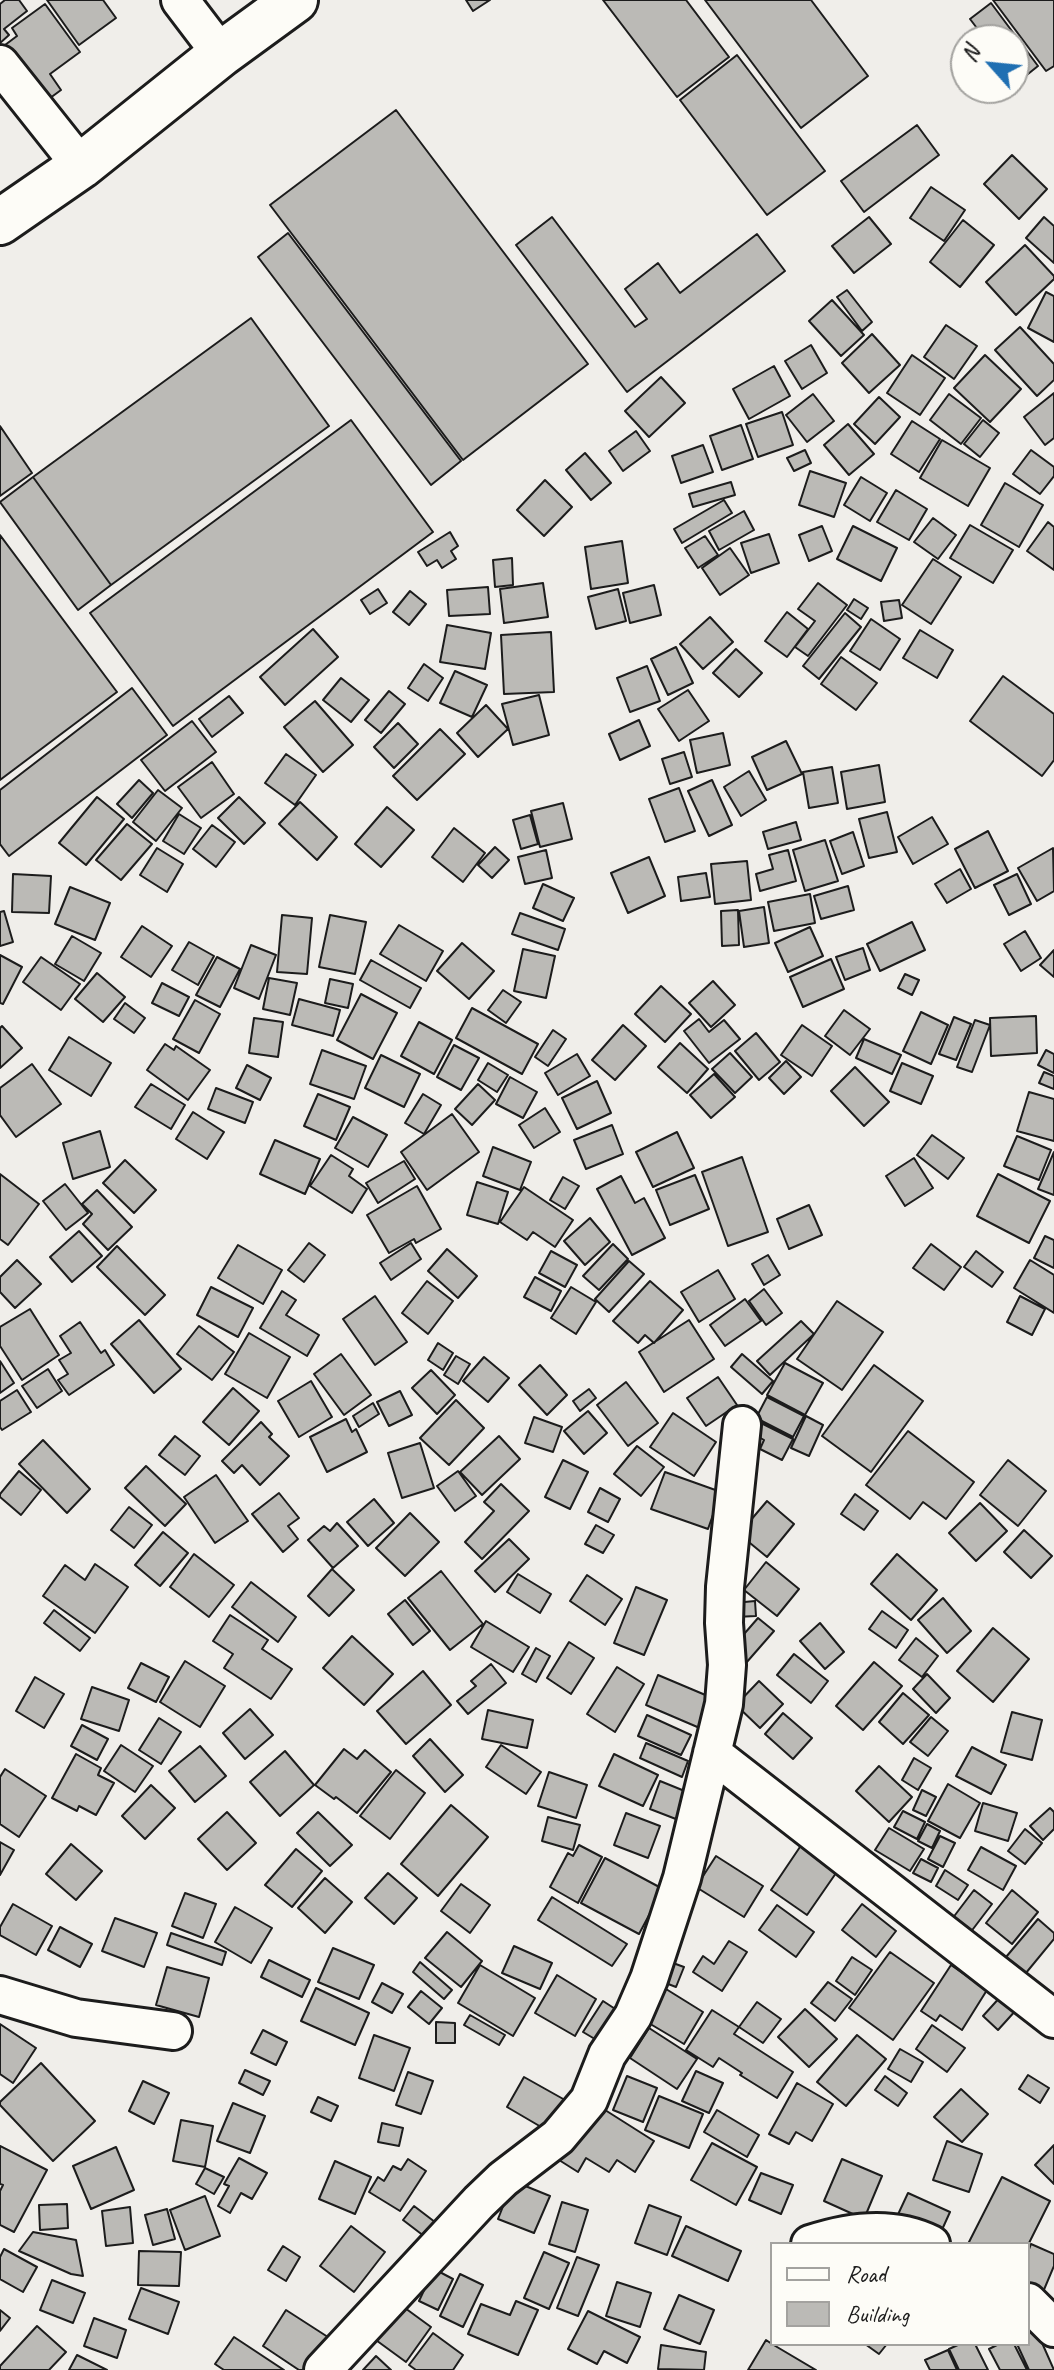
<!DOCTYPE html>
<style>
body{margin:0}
#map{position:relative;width:1054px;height:2370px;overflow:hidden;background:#f0eeea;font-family:Caveat,sans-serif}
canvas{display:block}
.legend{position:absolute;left:770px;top:2242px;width:260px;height:104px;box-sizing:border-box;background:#fdfcf7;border:2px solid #a3a29f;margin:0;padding:10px 14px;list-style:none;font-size:24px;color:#1c1c1c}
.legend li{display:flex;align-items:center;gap:16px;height:40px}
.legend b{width:40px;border:2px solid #a3a29f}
.north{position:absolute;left:950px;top:24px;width:80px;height:80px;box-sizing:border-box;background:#fdfcf7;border:2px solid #a3a29f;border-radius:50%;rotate:297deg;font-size:22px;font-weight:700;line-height:32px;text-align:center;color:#1c1c1c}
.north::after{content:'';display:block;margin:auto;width:28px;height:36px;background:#1f6fb2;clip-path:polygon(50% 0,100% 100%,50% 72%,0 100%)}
</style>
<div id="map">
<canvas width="1054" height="2370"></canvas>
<ul class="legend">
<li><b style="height:10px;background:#fdfcf7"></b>Road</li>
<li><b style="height:22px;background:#bbbab6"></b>Building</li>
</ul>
<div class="north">N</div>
</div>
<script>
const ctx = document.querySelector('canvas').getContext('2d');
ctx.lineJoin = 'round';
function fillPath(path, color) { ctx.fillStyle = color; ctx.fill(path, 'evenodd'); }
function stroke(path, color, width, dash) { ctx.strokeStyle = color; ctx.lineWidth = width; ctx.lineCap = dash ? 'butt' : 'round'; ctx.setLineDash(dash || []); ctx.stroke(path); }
const building = new Path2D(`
 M5,0H19L27,11L4,29L9,35L0,43V4Z
 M47,0H103L116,18L79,45Z
 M466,0H490L473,11Z
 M603,0H686L729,57L677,97Z
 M705,0H811L868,76L801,128Z
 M993,0H1054V66L1046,71Z
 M991,3L1038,66L1018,82L1014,77V40H986L970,19Z
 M45,4L80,52L50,74L61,90L42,104L1,48L17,36L12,28Z
 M737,55L825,171L767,215L680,100Z
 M396,110L588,364L463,460L270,205Z
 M917,125L939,155L864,212L841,181Z
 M1012,155L1047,189L1019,219L984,184Z
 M931,187L965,210L944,241L910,218Z
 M552,217L635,327L647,319L625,289L658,263L680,293L757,234L785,271L627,392L516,245Z
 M869,217L891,244L854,273L832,246Z
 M1044,217L1054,226V263L1026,238Z
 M963,220L994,245L960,287L930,262Z
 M288,233L461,461L431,485L258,257Z
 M1025,245L1054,276V279L1016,315L986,282Z
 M847,290L872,322L862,331L837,297Z
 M1046,292L1054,296V342L1028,328Z
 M832,300L864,335L841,356L809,321Z
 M251,318L329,426L111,585L33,477Z
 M946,325L977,346L954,379L924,357Z
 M1020,327L1054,364V380L1037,396L995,350Z
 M872,334L900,365L869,393L842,363Z
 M811,345L827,373L802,389L785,361Z
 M912,355L945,378L920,415L887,393Z
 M985,355L1021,389L990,422L954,388Z
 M774,366L790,396L749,419L733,389Z
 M661,377L685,403L649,437L625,411Z
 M1054,393V438L1045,445L1024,417Z
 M813,394L834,421L807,442L786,415Z
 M949,394L981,418L961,444L930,420Z
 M879,397L900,417L875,444L854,424Z
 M782,412L793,445L758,457L746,424Z
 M351,420L433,532L173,726L90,613Z
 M983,420L999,433L980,457L964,444Z
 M912,421L940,439L919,472L891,454Z
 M848,424L874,454L849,475L824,445Z
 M741,425L753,459L722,470L710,436Z
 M0,426L32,473L0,496Z
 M636,431L650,451L623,471L609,451Z
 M942,440L990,468L968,506L920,478Z
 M703,445L713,472L681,483L672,456Z
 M805,450L811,463L794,471L787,458Z
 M1031,450L1054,467V476L1040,494L1013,474Z
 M585,453L611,483L591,500L566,470Z
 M810,471L846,483L834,517L799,505Z
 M33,477L111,585L78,610L0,502Z
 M861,477L887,493L870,521L844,505Z
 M545,480L572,507L544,536L517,510Z
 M731,482L735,495L693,507L689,494Z
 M1005,483L1043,505L1019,547L981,525Z
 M896,490L927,509L909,540L877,522Z
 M724,500L732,513L682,543L674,529Z
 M744,511L754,530L719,550L709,531Z
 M933,518L956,535L938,559L914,542Z
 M1048,522L1054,527V570L1027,551Z
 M970,525L1013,550L993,583L950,558Z
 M822,526L832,551L809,561L799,535Z
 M853,526L897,548L881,581L837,559Z
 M450,532L458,546L451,551L456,559L442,568L437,560L427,566L418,552Z
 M769,534L779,563L751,573L741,543Z
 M0,535L117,692L0,780Z
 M705,536L718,555L698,568L685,548Z
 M622,541L628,583L591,589L585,547Z
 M730,548L749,575L720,595L702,568Z
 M512,558L513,585L495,587L493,560Z
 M933,559L961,577L931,624L902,605Z
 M543,583L548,617L504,623L500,589Z
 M818,583L847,605L808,656L795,647L815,621L798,609Z
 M654,585L661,615L630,623L623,593Z
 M488,587L490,614L449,616L447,590Z
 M378,589L387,603L370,614L361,600Z
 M618,589L626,621L596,629L588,597Z
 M410,591L426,604L409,625L393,612Z
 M854,599L868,608L861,619L847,610Z
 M899,600L902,618L884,621L881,602Z
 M787,612L808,629L787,657L765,641Z
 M845,613L861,627L819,679L803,666Z
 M710,617L733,642L703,669L680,644Z
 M871,619L900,639L880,670L850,651Z
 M447,625L491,633L485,669L440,662Z
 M313,629L338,657L285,705L260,677Z
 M920,630L953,650L937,678L903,658Z
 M551,632L554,692L504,694L501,635Z
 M676,647L693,683L668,695L651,659Z
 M736,649L762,673L739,697L713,673Z
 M841,657L877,683L856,710L821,684Z
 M424,664L443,678L428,701L408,688Z
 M647,666L660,701L630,712L617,678Z
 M455,671L487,685L472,717L440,703Z
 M1003,676L1054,714V760L1042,776L970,721Z
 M341,678L369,700L351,722L323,700Z
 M132,688L167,735L9,856L0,844V790Z
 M688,690L709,721L679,741L658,709Z
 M389,691L405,704L381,733L365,720Z
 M539,695L549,735L513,745L502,704Z
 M229,696L243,713L212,737L199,719Z
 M315,701L353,745L323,772L284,727Z
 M486,705L508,729L478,757L457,733Z
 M639,720L650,746L620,760L609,734Z
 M192,721L216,752L165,791L141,760Z
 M398,723L418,744L394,768L374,747Z
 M440,729L465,754L417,800L393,776Z
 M723,733L730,765L697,773L690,740Z
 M786,741L802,774L767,790L752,757Z
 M684,752L692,777L670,784L662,759Z
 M286,754L316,775L295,805L265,783Z
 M212,762L234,794L201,818L178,787Z
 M879,765L885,802L847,809L841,772Z
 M832,767L838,803L809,808L803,772Z
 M749,771L766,800L741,816L724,787Z
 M139,780L153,793L132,818L117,804Z
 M712,780L732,825L709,836L688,791Z
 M679,788L695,831L665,842L649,799Z
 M158,790L182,808L156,841L133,822Z
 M97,797L124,819L86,865L59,843Z
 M239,797L265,823L244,844L218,818Z
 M300,802L337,837L317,860L279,824Z
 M563,803L572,839L540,847L531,811Z
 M387,807L414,830L381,867L355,844Z
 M887,812L897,852L869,858L859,819Z
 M179,814L201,828L184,854L163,841Z
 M530,815L538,844L521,849L513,820Z
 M932,817L948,844L913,864L898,837Z
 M796,822L801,840L768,849L763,832Z
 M127,824L152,844L121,880L96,860Z
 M212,825L235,842L216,867L193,849Z
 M454,828L485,853L463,882L432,857Z
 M988,831L1008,871L975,888L955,849Z
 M853,832L864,866L842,874L830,841Z
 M825,840L838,881L805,891L793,850Z
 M495,847L509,860L492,878L478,865Z
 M157,848L183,864L167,892L140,875Z
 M1053,848L1054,891L1037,901L1018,868Z
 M546,850L552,878L525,884L518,857Z
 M788,850L796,881L760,891L756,874L773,869L769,855Z
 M649,857L665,896L628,913L611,873Z
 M747,861L751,900L715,904L711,864Z
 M960,869L971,889L947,903L935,884Z
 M706,873L710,897L681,901L678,877Z
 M13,874L51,876L49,913L12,912Z
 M1017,874L1031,904L1009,915L994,885Z
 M543,884L574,898L563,921L533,908Z
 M848,886L854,910L821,919L814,896Z
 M70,887L110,903L95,940L55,924Z
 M810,894L815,923L774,931L768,902Z
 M764,907L769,943L744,947L739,911Z
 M738,910L739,945L722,946L721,911Z
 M4,911L13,942L0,946V912Z
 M520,913L565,929L558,950L512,934Z
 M282,915L312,918L307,974L277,972Z
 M330,915L366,922L355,974L319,967Z
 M912,922L925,950L880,971L867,944Z
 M399,925L443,951L426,981L380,954Z
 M142,926L172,946L151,977L121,957Z
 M810,927L823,956L788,972L775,943Z
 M1025,931L1041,958L1021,971L1004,944Z
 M72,936L101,953L84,981L55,964Z
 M189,942L214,956L198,985L172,970Z
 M462,943L494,971L469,999L437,971Z
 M251,945L276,955L259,999L234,988Z
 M863,948L870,970L845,980L836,957Z
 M523,949L555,956L546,998L514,991Z
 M1054,950V977L1040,965Z
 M0,955L22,967L3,1004L0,1003Z
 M41,957L80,984L61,1010L23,982Z
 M217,957L240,969L220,1007L196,995Z
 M831,959L844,989L803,1007L790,977Z
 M371,960L421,988L410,1008L360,980Z
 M97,973L125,997L103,1022L75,999Z
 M905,974L919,980L912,995L898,988Z
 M269,978L297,983L290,1015L263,1009Z
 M330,979L353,984L348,1008L325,1003Z
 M713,981L735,1005L711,1027L689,1003Z
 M162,983L189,997L179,1016L152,1003Z
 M661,986L691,1014L665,1042L635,1014Z
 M503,990L521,1002L506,1023L488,1010Z
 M361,994L397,1013L373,1059L337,1040Z
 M299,999L340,1010L333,1036L292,1025Z
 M195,1000L220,1014L199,1053L173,1039Z
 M125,1003L145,1018L134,1033L114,1019Z
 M472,1008L538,1044L522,1074L456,1038Z
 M844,1010L870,1029L850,1055L825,1036Z
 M921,1012L948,1025L931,1064L903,1051Z
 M1036,1016L1037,1053L991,1056L990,1018Z
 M954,1017L971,1024L956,1060L939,1054Z
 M254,1018L283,1022L278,1057L249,1053Z
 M699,1019L709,1032L724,1020L740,1039L709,1063L684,1031Z
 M975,1020L990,1025L972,1072L957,1067Z
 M419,1022L452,1040L434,1074L401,1056Z
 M623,1025L646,1046L615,1080L592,1060Z
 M802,1025L832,1046L812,1076L781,1055Z
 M2,1026L22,1048L0,1068V1028Z
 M553,1030L566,1039L548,1066L535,1057Z
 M756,1033L780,1062L759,1080L735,1051Z
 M69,1037L111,1063L91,1096L49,1070Z
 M864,1039L901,1055L892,1074L856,1058Z
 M680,1043L708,1069L687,1093L658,1067Z
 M165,1044L174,1050L176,1046L210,1070L188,1100L147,1070Z
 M454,1045L479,1058L461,1090L437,1077Z
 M322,1050L366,1066L354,1099L310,1084Z
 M1046,1050L1054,1054V1073L1038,1065Z
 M730,1053L752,1077L735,1093L712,1069Z
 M577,1054L590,1076L558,1095L545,1073Z
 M381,1055L420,1074L404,1107L365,1088Z
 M786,1061L801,1077L784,1094L769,1078Z
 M488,1063L508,1075L497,1092L478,1080Z
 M902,1063L933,1076L921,1104L890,1091Z
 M32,1064L61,1104L16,1137L0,1115V1088Z
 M247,1065L271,1078L260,1100L236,1088Z
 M855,1067L889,1102L864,1126L831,1091Z
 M1044,1072L1054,1076V1089L1039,1083Z
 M714,1074L735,1097L711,1118L690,1095Z
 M510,1077L537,1092L523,1118L496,1104Z
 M597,1081L611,1113L577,1129L562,1098Z
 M151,1084L185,1105L171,1129L135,1107Z
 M478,1084L495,1100L472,1125L455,1109Z
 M216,1088L253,1102L245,1123L208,1109Z
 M1029,1092L1054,1099V1141L1017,1131Z
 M318,1094L350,1107L336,1140L304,1126Z
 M423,1094L441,1105L424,1134L405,1123Z
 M545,1108L560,1132L534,1148L519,1125Z
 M193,1112L224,1132L207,1159L176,1139Z
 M452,1114L479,1152L427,1190L401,1152Z
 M353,1117L387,1135L368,1167L335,1148Z
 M612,1125L623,1154L586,1169L574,1140Z
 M100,1131L110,1167L73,1179L63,1143Z
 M677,1132L694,1168L653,1187L636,1152Z
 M932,1135L964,1158L948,1179L917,1155Z
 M1017,1136L1051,1150L1039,1180L1004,1166Z
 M275,1140L320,1159L305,1194L260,1174Z
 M493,1147L531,1162L520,1190L483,1176Z
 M1054,1152V1195L1038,1189Z
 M331,1155L353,1169L349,1176L367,1189L352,1213L310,1186Z
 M742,1157L768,1232L728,1246L702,1172Z
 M914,1158L933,1188L905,1206L886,1176Z
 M125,1160L156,1190L134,1213L103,1183Z
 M404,1161L415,1179L378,1203L366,1183Z
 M0,1174L39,1204L8,1245L0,1239Z
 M998,1174L1050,1201L1029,1243L977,1216Z
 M695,1175L709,1209L670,1225L656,1190Z
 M621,1176L635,1203L644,1198L665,1238L632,1255L597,1189Z
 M563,1177L579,1186L565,1209L550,1200Z
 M477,1182L508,1192L498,1224L467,1215Z
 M65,1184L88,1213L66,1230L43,1201Z
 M417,1186L441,1229L416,1243L414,1239L389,1253L367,1215Z
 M524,1187L573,1220L555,1247L533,1232L527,1240L500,1222Z
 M97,1190L132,1227L108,1250L83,1224L92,1214L82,1204Z
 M809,1205L822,1235L789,1249L777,1219Z
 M590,1218L610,1242L585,1265L564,1241Z
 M79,1231L102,1256L72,1282L50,1257Z
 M1045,1236L1054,1240V1268L1034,1258Z
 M309,1243L325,1255L304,1282L288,1270Z
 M411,1243L421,1259L391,1280L380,1263Z
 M613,1244L628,1259L599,1290L583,1276Z
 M931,1244L961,1267L944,1290L913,1268Z
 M238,1245L282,1270L263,1304L218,1278Z
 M117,1246L165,1295L145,1315L97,1267Z
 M447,1249L477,1276L458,1298L428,1271Z
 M551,1251L577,1265L565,1287L539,1273Z
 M976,1251L1003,1272L992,1287L964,1267Z
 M768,1255L780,1275L764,1285L752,1264Z
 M17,1260L41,1284L15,1308L0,1292V1277Z
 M1030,1260L1054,1275V1313L1014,1288Z
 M629,1261L644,1274L609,1312L595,1299Z
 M718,1270L735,1299L699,1322L681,1292Z
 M535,1277L561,1291L551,1311L524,1297Z
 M427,1281L453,1301L428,1334L402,1313Z
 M650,1281L683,1310L654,1343L645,1335L638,1343L613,1321Z
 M211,1287L253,1308L238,1337L197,1315Z
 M571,1287L596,1302L576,1334L551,1318Z
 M764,1289L782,1313L766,1325L749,1301Z
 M282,1291L296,1300L286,1315L319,1335L307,1356L260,1328Z
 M375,1296L407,1342L375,1365L343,1319Z
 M1020,1296L1045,1309L1032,1335L1007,1322Z
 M745,1299L761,1321L725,1346L710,1325Z
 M837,1301L883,1332L842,1390L797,1359Z
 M30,1309L59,1355L22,1380L0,1346V1327Z
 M139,1320L181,1369L154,1393L111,1344Z
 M689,1320L714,1359L664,1392L639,1352Z
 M801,1321L814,1334L770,1375L757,1361Z
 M80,1322L101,1353L105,1350L114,1365L69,1395L58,1380L68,1374L59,1360L71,1353L60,1336Z
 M199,1326L234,1352L212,1380L177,1354Z
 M249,1333L290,1357L267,1398L225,1374Z
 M438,1343L453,1353L443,1370L428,1360Z
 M341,1354L371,1395L344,1415L314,1374Z
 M742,1354L773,1381L762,1394L731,1367Z
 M456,1356L470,1364L458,1384L444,1375Z
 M484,1357L509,1378L488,1402L463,1381Z
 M0,1361L14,1383L0,1393Z
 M785,1363L823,1383L805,1415L767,1395Z
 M540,1365L567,1395L547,1415L519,1385Z
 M874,1365L923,1401L871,1472L822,1436Z
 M48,1369L62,1391L37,1408L22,1386Z
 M431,1370L455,1395L437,1414L412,1388Z
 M718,1377L737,1405L706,1426L687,1398Z
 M311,1381L332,1417L299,1437L278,1401Z
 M626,1382L658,1423L628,1446L597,1405Z
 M233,1388L259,1411L229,1445L203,1422Z
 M589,1389L596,1398L580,1411L573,1401Z
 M17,1390L31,1412L2,1430L0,1427V1401Z
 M400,1391L412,1415L389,1426L377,1402Z
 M767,1397L804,1416L793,1437L756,1418Z
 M456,1400L484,1428L449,1465L420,1438Z
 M373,1403L379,1414L359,1427L353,1416Z
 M588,1411L607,1433L584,1454L564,1431Z
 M673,1413L716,1442L694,1476L650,1447Z
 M806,1416L823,1425L809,1456L791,1448Z
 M534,1417L562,1427L553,1452L525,1443Z
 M346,1419L352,1432L356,1429L367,1452L327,1472L310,1437Z
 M755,1420L793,1439L782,1460L760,1449L764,1440L750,1432Z
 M261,1422L272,1434L269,1437L289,1456L260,1485L242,1465L234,1473L222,1461Z
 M908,1431L974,1482L946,1519L923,1502L910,1519L866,1485Z
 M175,1436L200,1456L185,1475L159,1455Z
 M499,1436L520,1459L482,1495L460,1472Z
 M43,1440L90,1489L67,1513L19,1464Z
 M420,1443L434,1488L402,1498L388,1453Z
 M637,1446L664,1467L641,1496L614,1474Z
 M563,1460L588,1472L570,1509L545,1497Z
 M1008,1460L1046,1491L1018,1526L980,1495Z
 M146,1466L186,1504L165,1526L125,1488Z
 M19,1471L41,1490L21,1515L0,1497V1494Z
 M458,1471L476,1496L455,1511L437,1486Z
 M665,1472L721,1492L708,1529L651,1509Z
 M216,1475L248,1521L215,1543L184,1497Z
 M501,1484L529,1511L482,1559L465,1542L494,1511L484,1502Z
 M600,1488L620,1499L608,1522L588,1512Z
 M279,1493L299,1518L288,1526L298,1539L283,1552L252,1514Z
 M855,1494L878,1511L864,1530L841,1514Z
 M374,1499L394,1523L368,1546L347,1522Z
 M767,1501L794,1524L767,1557L739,1534Z
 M980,1503L1007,1531L976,1561L949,1533Z
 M129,1507L152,1525L134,1548L111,1530Z
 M410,1513L439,1542L405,1576L376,1548Z
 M337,1523L358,1546L333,1568L308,1540L324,1526L330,1531Z
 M596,1525L614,1535L603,1553L585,1544Z
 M1024,1530L1052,1556L1031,1578L1004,1552Z
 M163,1532L188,1553L160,1586L135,1565Z
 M509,1539L529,1559L495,1592L475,1571Z
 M194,1554L234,1585L209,1617L170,1587Z
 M897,1554L937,1590L911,1620L871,1584Z
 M766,1562L799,1589L777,1616L744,1590Z
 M95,1564L128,1587L95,1633L43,1596L65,1565L85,1580Z
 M332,1569L354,1590L329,1616L308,1596Z
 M441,1571L483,1624L450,1650L408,1598Z
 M518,1574L551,1594L540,1613L507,1592Z
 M587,1575L622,1599L605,1625L570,1601Z
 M251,1582L296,1617L278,1642L232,1607Z
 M636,1587L667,1600L644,1655L614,1643Z
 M943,1598L971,1631L947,1653L918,1620Z
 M405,1600L430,1631L413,1645L388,1614Z
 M755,1601L756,1616L735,1617L734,1603Z
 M54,1610L90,1638L80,1651L44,1623Z
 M882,1611L908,1630L896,1648L869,1629Z
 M230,1615L268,1640L262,1649L292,1669L271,1699L224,1668L233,1654L213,1641Z
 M758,1618L774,1631L746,1663L731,1649Z
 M486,1621L529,1647L513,1672L471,1647Z
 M820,1623L844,1652L825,1669L800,1641Z
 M993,1628L1029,1659L993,1702L957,1671Z
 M352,1636L393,1674L364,1705L323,1668Z
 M916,1638L938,1656L922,1677L899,1660Z
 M569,1642L594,1658L571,1694L547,1678Z
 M536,1648L550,1656L536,1682L522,1674Z
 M794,1654L828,1681L811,1703L777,1675Z
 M185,1661L225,1686L200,1727L160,1702Z
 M874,1662L902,1686L863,1730L836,1706Z
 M141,1663L169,1677L156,1702L128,1688Z
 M491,1664L506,1683L468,1714L457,1701L476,1686L471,1681Z
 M617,1667L644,1684L615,1732L587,1714Z
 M423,1671L451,1705L406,1744L377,1711Z
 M927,1674L950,1698L936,1713L913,1689Z
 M658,1675L722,1702L709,1732L646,1705Z
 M35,1677L64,1694L44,1728L16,1711Z
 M759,1681L783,1704L760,1728L736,1705Z
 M92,1687L129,1700L119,1731L81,1719Z
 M903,1693L929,1715L903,1744L879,1722Z
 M250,1709L273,1735L245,1759L223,1733Z
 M488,1710L533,1720L527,1748L482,1739Z
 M1012,1712L1042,1720L1032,1760L1001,1752Z
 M783,1713L812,1738L793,1759L765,1734Z
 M647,1715L691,1735L681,1755L638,1736Z
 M931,1717L948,1731L928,1756L910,1742Z
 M159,1718L181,1732L161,1764L139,1750Z
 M82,1725L108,1739L97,1760L71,1746Z
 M430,1739L463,1775L445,1792L413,1756Z
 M646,1743L688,1761L682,1777L640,1758Z
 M121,1745L153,1766L135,1792L104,1771Z
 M501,1745L541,1772L526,1794L486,1767Z
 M200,1746L226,1776L195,1802L169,1771Z
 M972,1747L1006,1765L991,1794L956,1776Z
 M344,1749L357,1759L365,1750L391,1772L357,1813L336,1797L334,1799L315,1785Z
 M285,1751L314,1785L280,1816L250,1782Z
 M76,1754L101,1768L98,1775L114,1783L96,1815L79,1806L77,1811L52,1798Z
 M614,1754L658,1775L643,1806L599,1786Z
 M914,1758L931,1768L918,1790L902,1780Z
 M879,1766L912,1797L889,1822L856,1791Z
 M5,1769L46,1796L19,1837L0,1824V1777Z
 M396,1770L425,1793L390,1839L360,1816Z
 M549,1772L587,1785L576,1818L538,1806Z
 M660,1781L692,1794L681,1821L650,1809Z
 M948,1784L980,1803L960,1838L928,1821Z
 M151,1785L175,1808L145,1839L122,1816Z
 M922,1790L936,1797L926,1816L913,1810Z
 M983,1803L1017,1813L1008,1841L975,1831Z
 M451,1805L488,1837L438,1896L401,1864Z
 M1050,1808L1054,1812V1829L1043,1840L1030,1826Z
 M903,1811L925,1822L917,1839L894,1827Z
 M227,1812L256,1843L227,1870L198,1839Z
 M318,1812L352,1845L330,1866L297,1833Z
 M626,1813L660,1826L648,1858L614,1845Z
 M548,1817L580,1825L573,1850L542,1841Z
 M927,1824L940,1831L932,1848L918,1841Z
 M889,1828L924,1849L910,1871L875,1850Z
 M1025,1829L1042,1843L1025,1864L1008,1851Z
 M940,1836L955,1843L943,1867L928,1859Z
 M806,1838L843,1863L807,1915L771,1890Z
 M0,1842L14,1850L0,1875Z
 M71,1844L102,1871L76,1900L46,1874Z
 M579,1845L602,1857L578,1903L550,1887L568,1853L573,1856Z
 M981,1847L1016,1866L1003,1890L968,1870Z
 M296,1849L322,1871L292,1907L265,1885Z
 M716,1856L763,1886L744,1917L696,1887Z
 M605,1858L663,1889L639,1934L581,1903Z
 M921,1859L938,1868L931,1882L913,1873Z
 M945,1870L968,1885L958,1900L936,1886Z
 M388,1873L417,1898L394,1924L365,1898Z
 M325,1878L352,1902L325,1933L298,1908Z
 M461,1884L490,1905L470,1933L441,1911Z
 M974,1890L992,1904L970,1933L952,1919Z
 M1012,1890L1038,1912L1012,1944L986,1923Z
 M185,1893L216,1904L203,1938L172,1926Z
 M552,1897L627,1944L612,1966L538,1920Z
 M13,1904L52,1926L36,1955L0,1935V1927Z
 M862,1904L896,1931L876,1957L842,1930Z
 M777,1905L814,1932L796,1957L759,1930Z
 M235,1907L272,1928L251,1963L215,1942Z
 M115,1918L157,1933L144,1967L102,1951Z
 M1038,1919L1054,1933V1939L1021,1979L1001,1963Z
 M60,1927L92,1944L80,1967L48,1950Z
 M447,1932L482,1961L461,1987L425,1958Z
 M171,1933L226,1952L222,1965L167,1945Z
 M729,1941L747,1952L722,1991L693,1972L703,1956L714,1964Z
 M514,1946L552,1963L540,1989L502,1973Z
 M333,1948L374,1965L359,1999L318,1982Z
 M890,1952L934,1983L893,2040L849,2008Z
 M852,1957L872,1970L855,1995L836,1981Z
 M662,1959L684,1967L676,1987L655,1979Z
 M269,1960L310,1980L302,1997L261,1977Z
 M420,1962L452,1990L444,1999L413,1972Z
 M480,1965L535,1998L513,2036L458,2003Z
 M951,1965L987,1990L962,2030L940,2015L936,2021L921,2011Z
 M167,1967L209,1978L199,2017L156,2005Z
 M557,1975L596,1999L575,2036L535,2013Z
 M828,1982L852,1999L835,2021L811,2003Z
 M382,1983L403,1994L392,2013L372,2002Z
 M316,1988L369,2013L355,2045L301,2021Z
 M666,1989L703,2012L684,2044L647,2022Z
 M421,1991L442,2008L429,2024L408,2007Z
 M1002,1995L1017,2009L998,2030L983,2016Z
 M603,2001L629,2018L610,2048L583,2032Z
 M757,2002L781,2019L763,2043L739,2027Z
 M805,2009L837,2039L809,2067L778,2037Z
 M712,2010L739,2027L734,2034L793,2072L777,2098L740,2075L742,2073L719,2058L713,2067L686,2050Z
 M470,2015L505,2035L499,2045L464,2025Z
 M436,2022L455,2023V2043H436Z
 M0,2024L36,2048L13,2083L0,2074Z
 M932,2025L965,2048L947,2072L916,2049Z
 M649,2028L697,2059L677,2089L630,2058Z
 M263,2030L287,2042L276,2065L251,2053Z
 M374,2035L410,2048L394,2091L359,2078Z
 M857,2035L886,2059L846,2106L817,2082Z
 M900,2049L923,2062L911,2082L888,2069Z
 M41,2063L95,2121L53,2161L0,2105V2102Z
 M245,2070L270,2081L263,2095L239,2083Z
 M696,2071L723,2083L709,2113L682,2101Z
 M408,2072L433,2081L421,2114L396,2105Z
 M1028,2075L1049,2088L1040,2103L1019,2089Z
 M627,2076L657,2088L643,2122L613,2110Z
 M885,2076L907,2093L898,2106L875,2090Z
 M524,2077L565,2100L548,2131L507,2107Z
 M143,2081L169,2093L154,2124L129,2111Z
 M797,2083L833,2104L812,2141L796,2132L789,2144L769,2134Z
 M961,2089L988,2114L962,2142L934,2117Z
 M659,2096L703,2114L689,2148L645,2130Z
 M318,2097L338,2106L331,2121L311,2112Z
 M233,2103L265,2116L250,2153L217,2141Z
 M594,2103L654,2141L635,2172L617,2160L609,2172L586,2158L578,2172L559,2160Z
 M717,2110L759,2135L747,2157L704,2132Z
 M181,2120L213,2126L205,2167L173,2161Z
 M382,2123L403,2128L399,2146L378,2142Z
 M947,2141L982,2154L969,2192L933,2180Z
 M712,2143L757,2167L736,2205L691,2180Z
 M1054,2145V2184L1035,2165Z
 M0,2146L47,2170L14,2232L0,2225V2191L3,2185L0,2184Z
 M116,2147L134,2190L91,2209L73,2166Z
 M239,2158L267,2173L252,2199L241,2193L230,2213L218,2206L229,2186L224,2184Z
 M408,2159L426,2171L400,2211L369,2192L378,2177L384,2181L393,2166L401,2170Z
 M842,2159L882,2176L864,2219L824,2201Z
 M335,2161L371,2177L355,2214L319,2199Z
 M205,2168L224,2177L214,2194L196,2184Z
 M761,2173L793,2185L781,2214L749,2200Z
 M1002,2177L1050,2201L1028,2245L968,2244Z
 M513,2181L550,2196L534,2233L498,2219Z
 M908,2193L950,2212L936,2243L894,2223Z
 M205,2196L220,2236L185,2250L170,2210Z
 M562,2202L588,2210L575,2252L549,2244Z
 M67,2204L68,2228L40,2230L39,2205Z
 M649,2205L681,2217L667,2255L635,2243Z
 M414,2206L448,2232L437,2246L403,2220Z
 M130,2207L133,2243L106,2246L102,2211Z
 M167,2209L175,2239L153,2245L145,2215Z
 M351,2226L385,2252L354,2292L320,2266Z
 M686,2226L741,2251L728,2281L672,2256Z
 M33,2232L76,2240L83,2276L71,2274L19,2251Z
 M1031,2244L1054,2254V2266L1043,2292L1028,2286V2252Z
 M283,2246L300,2257L286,2281L268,2270Z
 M4,2249L37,2267L23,2292L0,2279V2257Z
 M139,2251L181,2252L179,2286L138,2285Z
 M544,2252L569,2263L549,2309L524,2298Z
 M577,2257L599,2265L578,2316L557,2308Z
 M434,2269L453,2279L438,2310L419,2301Z
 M460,2274L483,2285L463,2327L440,2316Z
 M52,2280L85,2293L73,2323L40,2310Z
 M617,2282L651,2293L640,2327L606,2316Z
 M141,2288L179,2302L168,2334L129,2319Z
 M679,2295L714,2310L700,2344L664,2329Z
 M394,2300L431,2327L406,2362L369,2335Z
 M516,2301L538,2310L518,2355L468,2334L481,2304L510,2315Z
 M0,2310L10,2318L0,2331Z
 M286,2310L331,2339L310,2370H299L263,2346Z
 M588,2311L640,2337L627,2363L604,2351L597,2364L568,2349Z
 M94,2318L126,2330L117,2358L84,2346Z
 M37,2326L66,2352L49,2370H0V2366Z
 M1035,2327L1054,2370H1029L1017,2344H1028V2331Z
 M433,2333L463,2355L453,2370H416L409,2365Z
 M234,2337L284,2370H224L215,2364Z
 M766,2340L772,2344L816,2370H748Z
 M865,2344H887L879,2354Z
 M960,2344H975L988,2370H959L949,2349Z
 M999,2344H1014L1027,2370H1000L989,2349Z
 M661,2345L706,2352L704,2370L658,2369Z
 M948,2350L957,2370H930L925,2360Z
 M77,2355L107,2370H69Z
 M376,2356L391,2370H363Z`);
fillPath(building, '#bbbab6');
stroke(building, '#1c1c1c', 2);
const street = new Path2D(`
 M180,0L221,54
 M0,64L81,166
 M712,1753L1054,2019
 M0,1995L76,2018L173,2031
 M810,2244C849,2231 893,2225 931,2244
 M1028,2302L1054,2328
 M323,2370L479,2202L503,2179L558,2137L589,2100L607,2055L633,2016L649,1979L682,1878L724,1704L727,1665L724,1623L725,1587L742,1425`);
const secondary = new Path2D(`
 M0,222L81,166L221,54L295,0`);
stroke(street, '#1c1c1c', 42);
stroke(secondary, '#1c1c1c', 50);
stroke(street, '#fdfcf7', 36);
stroke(secondary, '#fdfcf7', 44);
</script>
